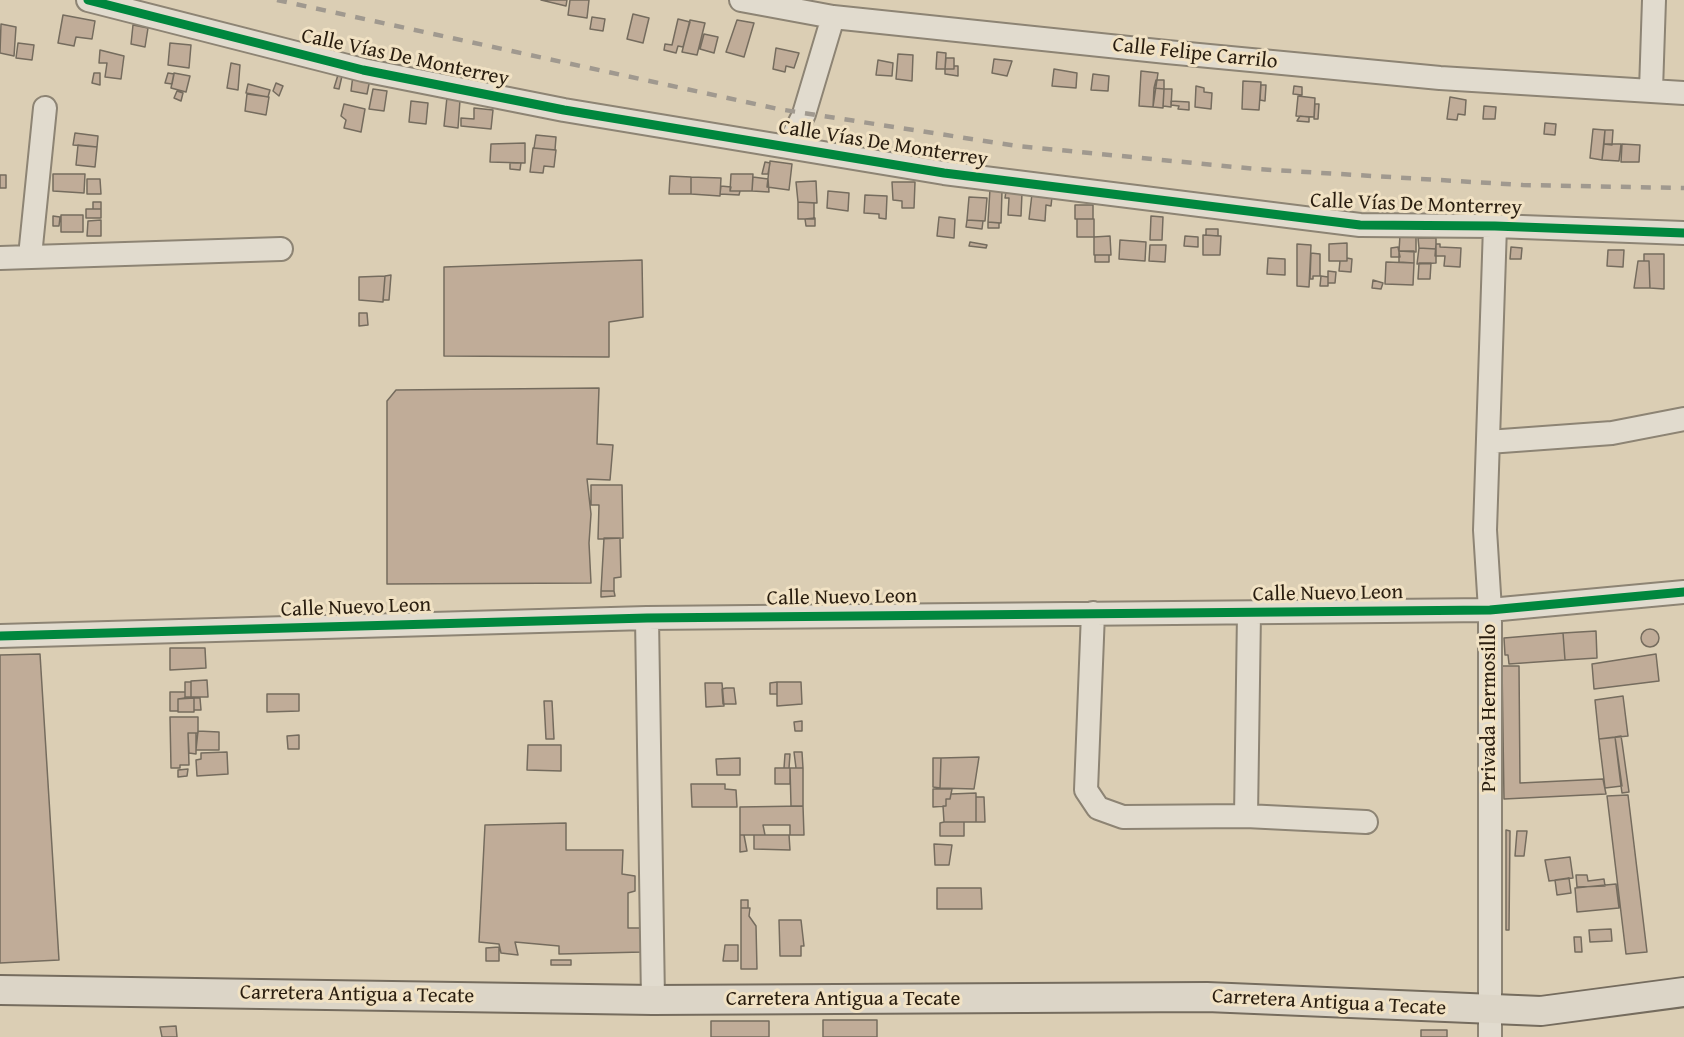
<!DOCTYPE html>
<meta charset="utf-8">
<style>
body{margin:0}
canvas{display:block;background:#dbceb4}
</style>
<canvas width="1684" height="1037"></canvas>
<script>
const ctx = document.querySelector('canvas').getContext('2d');
ctx.lineJoin = 'round';
function fillPath(path, color) { ctx.fillStyle = color; ctx.fill(path, 'evenodd'); }
function stroke(path, color, width, dash) { ctx.strokeStyle = color; ctx.lineWidth = width; ctx.lineCap = dash ? 'butt' : 'round'; ctx.setLineDash(dash || []); ctx.stroke(path); }
function write(font, color, halo, rows, align = 'center') {
  ctx.font = font + ' "Gentium Book Plus",serif'; ctx.lineWidth = 6; ctx.setLineDash([]); ctx.textBaseline = 'middle'; ctx.strokeStyle = halo; ctx.fillStyle = color; for (const [text, x, y, turn = 0] of rows) {
    ctx.save(); ctx.translate(x, y); ctx.rotate((+turn || 0) * Math.PI / 180); ctx.textAlign = isNaN(turn) ? turn : align; if (halo) ctx.strokeText(text, 0, 0); ctx.fillText(text, 0, 0); ctx.restore();
  }
}
const building = new Path2D(`
 M541,0H567L566,6Z
 M570,0H589L587,18L568,15Z
 M633,14L649,18L643,43L627,39Z
 M63,15L95,21L92,39L76,37L74,46L58,43Z
 M592,17L605,19L603,31L590,29Z
 M678,19L690,22L683,47L678,46L676,53L664,50L665,44L672,45Z
 M690,20L705,23L697,55L682,52Z
 M737,20L754,23L744,57L726,52Z
 M1,24L16,27L14,56L0,53Z
 M133,25L148,28L145,47L131,44Z
 M704,34L718,37L714,53L700,49Z
 M18,43L34,45L32,60L16,58Z
 M170,43L191,45L189,68L168,65Z
 M776,48L799,53L794,68L786,66L785,72L773,69Z
 M100,50L124,56L121,79L105,77L107,63H99Z
 M937,52L946,53L945,69H936Z
 M898,54L913,55L912,81L896,79Z
 M946,58H954V69H945Z
 M994,59L1012,61L1007,76L992,73Z
 M878,60L893,63L892,76L876,75Z
 M231,63L240,65L238,90L227,88Z
 M954,66H958V76L945,74V69H954Z
 M1054,69L1077,73L1076,88L1052,86Z
 M1141,71L1158,73L1153,107L1139,106Z
 M94,73H100V85L92,83Z
 M168,73L174,74L172,84L165,83Z
 M174,73L190,76L186,92L171,88Z
 M1093,74L1109,76L1108,91L1091,90Z
 M338,75L342,76L339,89L334,88Z
 M353,75L370,79L367,94L351,91Z
 M1156,80H1164V89L1154,88Z
 M1243,81L1261,82L1259,110L1242,109Z
 M276,83L283,86L279,96L273,91Z
 M248,84L270,90L268,97L246,93Z
 M1261,85H1266L1265,101L1260,100Z
 M1196,86L1204,88V92L1212,93L1211,109L1195,107Z
 M1294,86L1302,87V95L1293,94Z
 M1154,88L1164,89L1163,108L1153,107Z
 M373,89L387,91L384,111L369,109Z
 M1164,89H1172L1171,107L1163,106Z
 M177,91L183,93L181,101L174,98Z
 M247,94L269,97L266,115L245,111Z
 M1298,96L1315,98L1314,117L1296,116Z
 M447,97L460,100L458,128L444,126Z
 M1450,97L1466,100L1465,115L1458,114L1457,120L1447,119Z
 M411,101L428,103L426,124L409,122Z
 M1171,101L1189,102V110L1178,109L1179,106L1171,105Z
 M344,104L365,109L361,132L344,128L346,120L341,116Z
 M1315,104H1319L1318,119H1314Z
 M1484,106L1496,107L1495,119H1483Z
 M474,108L493,110L491,129L461,126V118L474,119Z
 M1300,116L1309,117V122L1297,121Z
 M1545,123L1556,124L1555,135L1544,134Z
 M1593,129L1605,130L1602,160L1590,158Z
 M1605,130H1613L1612,145L1604,144Z
 M75,133L98,136L97,147L73,145Z
 M536,135L556,137L555,150L534,148Z
 M525,143V163L490,162L491,144Z
 M1604,144H1621L1619,161L1602,160Z
 M1622,144L1640,145L1639,162H1621Z
 M78,145L97,147L95,167L76,165Z
 M533,148L556,150L554,167L544,166L543,173L530,172Z
 M770,161L792,164L789,190L767,187Z
 M765,162L770,163L768,174H762Z
 M510,163H521L520,170L510,169Z
 M53,174H85L84,193L53,191Z
 M731,174H753L752,191H730Z
 M0,175H6V188H0Z
 M670,176L691,177V194H669Z
 M691,177L721,178L720,196L691,194Z
 M753,177L768,179L769,192L752,191Z
 M87,179H100L101,194H87Z
 M816,181L817,203L798,202L796,182Z
 M892,182H915L914,208H902V201L893,200Z
 M721,186L731,187L730,191H740L739,195L720,194Z
 M990,189L1002,191L1001,223L988,222Z
 M828,191L849,193L848,211L827,208Z
 M1006,191L1022,193L1021,216L1008,215L1009,198H1005Z
 M1032,194L1052,197L1051,206L1046,205L1045,221L1029,219Z
 M865,195L887,196L886,219L879,218V214L864,213Z
 M969,197L987,198L985,221L967,220Z
 M93,202H101V209H93Z
 M798,202L814,203V219H798Z
 M1075,205H1093V219H1075Z
 M86,209H101V218H86Z
 M61,215H83V232H61Z
 M53,216L60,217L59,226H53Z
 M1151,216L1163,217L1162,240H1150Z
 M939,217L955,219L954,238L937,236Z
 M815,218V226H806L805,219Z
 M1077,219H1094V237H1077Z
 M101,220V236H87L88,221Z
 M967,220L983,221L982,229L966,227Z
 M988,222L999,223V228H988Z
 M1206,229H1218V236L1206,235Z
 M1203,235L1221,236L1220,255H1203Z
 M1400,235L1416,236V252L1399,251Z
 M1110,236L1111,255H1094V237Z
 M1185,236L1198,237V247L1184,246Z
 M1418,238H1436V249L1419,248Z
 M1120,240L1146,242L1145,261L1119,259Z
 M970,242L987,245L986,248L969,246Z
 M1347,243V261H1329V244Z
 M1297,244L1311,245L1309,287L1297,286Z
 M1436,244H1440V247L1461,248L1460,267L1444,266L1445,256H1435Z
 M1150,245H1166L1165,262L1149,261Z
 M1398,247L1400,257H1391V248Z
 M1511,247L1522,248L1521,259H1510Z
 M1419,248L1436,249V263L1417,264Z
 M1608,250H1624L1623,267L1607,266Z
 M1399,251H1414V263L1399,262Z
 M1311,253L1320,254V276H1313V279H1310Z
 M1644,254H1664V289L1650,288L1649,261H1644Z
 M1095,255H1109V262H1095Z
 M1268,258L1285,259V275L1267,274Z
 M1347,258L1352,259L1351,272L1339,271L1340,261H1347Z
 M642,260L643,317L609,322V357L444,356V267Z
 M1638,261H1649L1650,288H1634Z
 M1386,262L1414,263L1413,285L1385,284Z
 M1419,263H1431L1430,279H1418Z
 M1328,271L1336,272L1335,283H1328Z
 M391,275L389,300H383L385,276Z
 M385,276L383,302L359,300V277Z
 M1321,276L1328,277V286H1320Z
 M1373,280L1383,283L1381,289L1372,288Z
 M359,313H367L368,325L359,326Z
 M599,388L597,444L613,445L610,480L587,479L591,514L589,543L591,583L387,584V401L396,390Z
 M591,485H622L623,538L598,539L599,505H591Z
 M604,538H620L621,577L614,578V591H601Z
 M601,591H614L615,596L601,597Z
 M1641 638a9 9 0 1 1 18 0a9 9 0 1 1-18 0Z
 M1596,631L1597,658L1565,660L1563,633Z
 M1563,633L1565,660L1509,664L1508,655H1505L1504,638Z
 M170,648H205L206,668L170,670Z
 M40,654L59,960L0,963V655Z
 M1656,654L1659,681L1594,689L1592,664Z
 M1502,666H1519L1520,783L1603,779L1606,794L1504,799Z
 M207,680L208,697H191V681Z
 M185,682H191V697H185Z
 M777,682V694H770V683Z
 M777,682H801L802,704L777,706Z
 M705,683H722L724,706L706,707Z
 M726,688H734L736,704H723L722,689Z
 M170,692H185V698L178,699V711H170Z
 M267,694H299V711L267,712Z
 M1623,696L1628,736L1599,739L1595,700Z
 M194,698H200L201,710H194Z
 M194,698V712H178V699Z
 M544,701H552L554,739H546Z
 M170,717H198V733H188L189,765H180V768H171Z
 M802,721V731H795L794,722Z
 M198,731L219,732V750H196Z
 M188,733H196V754L189,753Z
 M299,735V749H288L287,736Z
 M1621,736L1622,742L1629,792L1622,793L1621,786L1615,737Z
 M1615,737L1622,786L1605,788L1599,739Z
 M528,745H561V771L527,770Z
 M227,752L228,774L197,776L196,760L201,759V753Z
 M794,752H802L803,768H796Z
 M785,754H790L789,768H784Z
 M979,757L974,789L940,788L941,758Z
 M740,758V775H717L716,759Z
 M933,758H941L940,788L933,787Z
 M775,768H790V784H775Z
 M790,768H803V806H791Z
 M188,769L187,776L178,777V770Z
 M691,784H725V789L736,790L737,807H692Z
 M933,789H952L950,799H946V806L933,807Z
 M976,793V822H944L943,806H946V799H950L951,794Z
 M1628,795L1647,952L1626,954L1607,796Z
 M976,797H984L985,822H976Z
 M803,806L804,835H790V825H763L765,835H740V807Z
 M944,822H964V836H940V823Z
 M566,823V850H623L622,874L635,876V891L628,893V928H643V952L559,954V946L515,942L518,955L501,953L499,944L479,942L485,825Z
 M1506,830L1510,831L1509,930H1506Z
 M1517,831H1527L1524,856H1515Z
 M740,835H744L747,851L740,852Z
 M754,835H789L790,850L754,849Z
 M934,844L952,845L949,865H935Z
 M1570,857L1573,878L1549,881L1545,860Z
 M1576,875H1587L1588,881L1604,879L1605,886L1577,887Z
 M1569,878L1571,893L1557,895L1555,880Z
 M1616,884L1619,908L1577,912L1575,888Z
 M937,888H981L982,909H937Z
 M741,900H748V908H741Z
 M741,908H750L749,916L756,926L757,969H741Z
 M779,920H801L804,946H801V956H780Z
 M1611,929L1612,941L1590,942L1589,930Z
 M1574,937H1581L1582,952H1575Z
 M725,945H738V961H723Z
 M499,947V961H486V948Z
 M551,960H571V965H551Z
 M823,1020H877V1037H823Z
 M711,1021H769V1037H711Z
 M176,1026L177,1037H162L160,1027Z
 M1421,1030H1447V1037H1421Z`);
fillPath(building, '#c0ac98');
stroke(building, '#756c5e', 1.5);
const minor = new Path2D(`
 M88,0L363,70L564,110L944,173L1360,225L1495,226L1684,233
 M741,0L833,17L1167,52L1440,78L1684,93
 M1651,90L1654,0
 M788,147L804,114L833,17
 M30,256L45,108
 M0,258L281,249
 M1488,442L1612,433L1684,419
 M1093,613L1086,790L1098,808L1123,817L1246,816L1366,822
 M647,618L653,1000
 M0,636L647,618L1490,610L1684,592
 M1246,816L1249,613
 M1490,1037V610L1485,530L1495,226`);
const major = new Path2D(`
 M0,990L653,1000L1207,997L1541,1011L1684,992`);
stroke(minor, '#8d8474', 26);
stroke(major, '#756c5e', 32);
stroke(minor, '#e1dbce', 22);
stroke(major, '#dcd5c7', 28);
stroke(new Path2D(`
 M277,0L778,109L1017,146L1256,169L1523,185L1684,188`), '#a0998f', 4.5, [10, 10]);
stroke(new Path2D(`
 M88,0L363,70L564,110L944,173L1360,225L1495,226L1684,233
 M0,636L647,618L1490,610L1684,592`), '#00873e', 9);
write('21px', '#291d0f', '#f1e2c4', [
 ["Calle Felipe Carrilo",1195,54,6],
 ["Calle Vías De Monterrey",405,58,12],
 ["Calle Vías De Monterrey",883,144,9],
 ["Calle Vías De Monterrey",1416,205,2],
 ["Calle Nuevo Leon",1328,594,-1],
 ["Calle Nuevo Leon",842,598,-1],
 ["Calle Nuevo Leon",356,608,-2],
 ["Privada Hermosillo",1490,708,-90],
 ["Carretera Antigua a Tecate",357,995,1],
 ["Carretera Antigua a Tecate",843,1000],
 ["Carretera Antigua a Tecate",1329,1003,3]
]);
</script>
